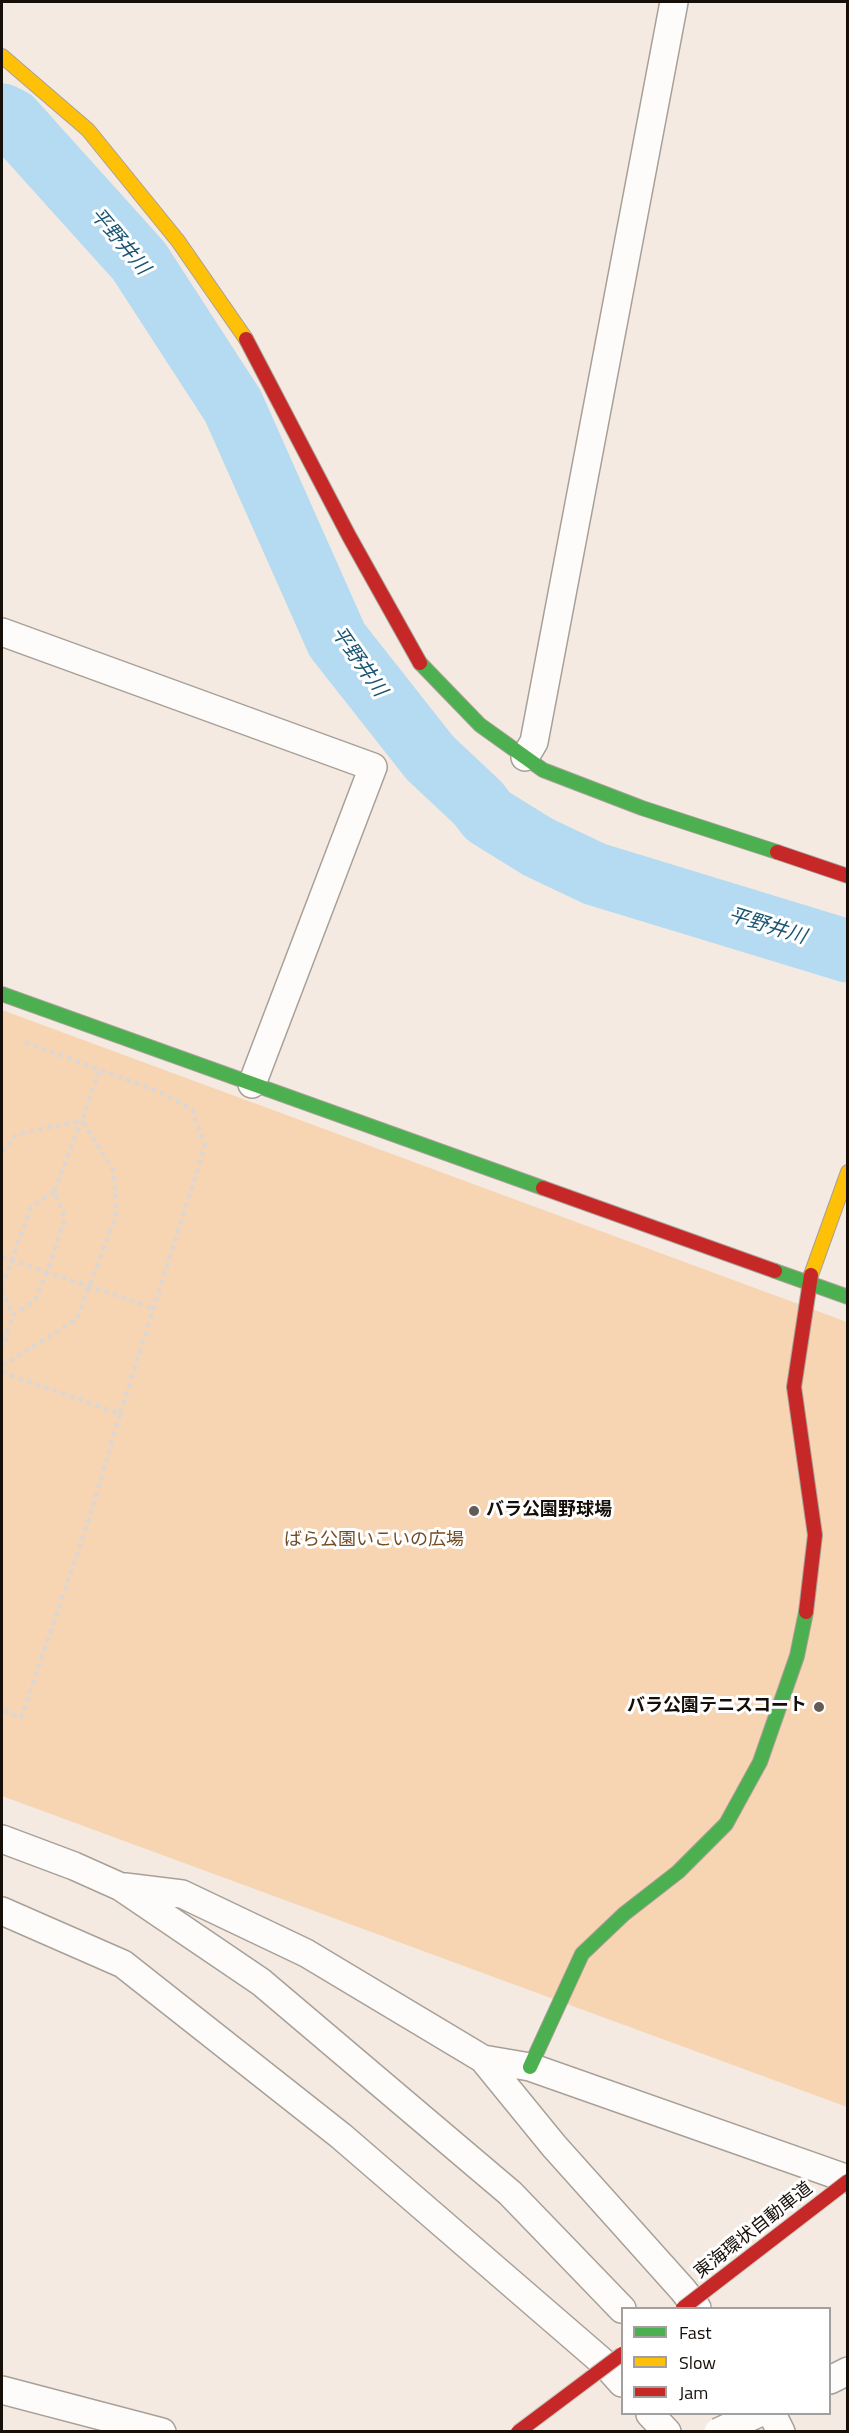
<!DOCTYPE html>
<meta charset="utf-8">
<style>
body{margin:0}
#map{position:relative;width:849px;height:2433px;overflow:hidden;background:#f4eae1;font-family:"Titillium Web",sans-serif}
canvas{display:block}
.frame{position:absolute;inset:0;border:3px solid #160e08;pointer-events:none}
.legend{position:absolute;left:621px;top:2307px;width:210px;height:108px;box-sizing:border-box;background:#fff;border:2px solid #a29f9c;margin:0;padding:8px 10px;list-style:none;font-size:18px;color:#160e08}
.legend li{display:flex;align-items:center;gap:12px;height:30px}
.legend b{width:30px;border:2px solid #a29f9c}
</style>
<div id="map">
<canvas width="849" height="2433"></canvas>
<div class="frame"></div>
<ul class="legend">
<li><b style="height:8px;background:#4caf50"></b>Fast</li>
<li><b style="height:8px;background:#ffc107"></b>Slow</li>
<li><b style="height:8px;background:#c62828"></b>Jam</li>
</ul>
</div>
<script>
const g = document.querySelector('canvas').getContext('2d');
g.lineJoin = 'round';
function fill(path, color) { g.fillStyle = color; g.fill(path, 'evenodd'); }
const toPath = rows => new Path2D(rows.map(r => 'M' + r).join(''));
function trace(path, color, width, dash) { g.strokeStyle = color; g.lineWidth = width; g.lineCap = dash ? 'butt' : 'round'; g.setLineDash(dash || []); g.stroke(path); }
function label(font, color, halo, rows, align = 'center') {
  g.font = font + ' "Titillium Web","Noto Sans JP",sans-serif'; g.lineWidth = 6; g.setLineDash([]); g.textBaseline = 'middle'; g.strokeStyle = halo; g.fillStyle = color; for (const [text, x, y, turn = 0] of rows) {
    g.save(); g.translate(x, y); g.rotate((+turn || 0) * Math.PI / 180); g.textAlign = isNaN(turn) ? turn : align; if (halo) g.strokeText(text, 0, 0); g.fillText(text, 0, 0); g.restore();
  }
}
const green = toPath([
 [2,1010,847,1322,847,2107,2,1796]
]);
const river = toPath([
 [2,115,12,120,139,261,233,406,337,640,430,758,478,803,488,816,538,847,595,874,848,951]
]);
const path = toPath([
 [25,1042,160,1092,192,1109,205,1146,120,1414],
 [2,1152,17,1134,81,1121],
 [2,1257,153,1308],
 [2,1287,31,1207,54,1192],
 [2,1290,13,1315],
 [2,1350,13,1315,35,1300,47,1272,65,1218,54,1192,81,1121],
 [2,1366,77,1319,116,1215,114,1172,82,1120,100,1069],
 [2,1372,120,1414,89,1519,21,1718,2,1710]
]);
const street = toPath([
 [2,632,373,767,252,1084],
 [525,757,534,742,674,2],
 [2,1839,74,1866,121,1887,261,1982,510,2193,622,2309],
 [125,1887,182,1894,306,1953,483,2059,554,2146,683,2290,697,2308],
 [2,1911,123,1964,341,2136,605,2364,622,2383],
 [483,2059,530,2067,848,2179],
 [830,2380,848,2371],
 [2,2390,162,2432],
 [650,2414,667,2432],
 [772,2414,781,2432]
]);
const fast = toPath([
 [420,663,480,725,543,770,642,808,777,852],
 [2,994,543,1188],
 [775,1271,848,1297],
 [530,2067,582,1954,624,1914,678,1872,726,1824,760,1762,797,1656,806,1612]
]);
const slow = toPath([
 [2,56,88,130,178,241,246,339],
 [811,1275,848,1172]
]);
const jam = toPath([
 [246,339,349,536,420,663],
 [777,852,848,876],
 [543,1188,775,1271],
 [806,1612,815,1535,794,1387,811,1275]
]);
const streetBridge = toPath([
 [718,2432,757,2414]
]);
const jamBridge = toPath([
 [683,2308,848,2181],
 [518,2432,622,2354]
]);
const markers = [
 [474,1511,6,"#645b54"],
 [819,1707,6,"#645b54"]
];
const poiNames = [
 ["バラ公園野球場",486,1511],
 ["バラ公園テニスコート",807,1707,"right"]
];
const parkNames = [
 ["ばら公園いこいの広場",374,1541]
];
const streetNames = [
 ["東海環状自動車道",754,2231,-38]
];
const waterNames = [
 ["平野井川",119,242,50],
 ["平野井川",358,662,55],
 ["平野井川",767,927,17]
];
fill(green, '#f7d4b2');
trace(river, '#b4dbf1', 63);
trace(street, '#a8a098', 30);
trace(fast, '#a8a098', 16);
trace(slow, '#a8a098', 16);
trace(jam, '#a8a098', 16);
trace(path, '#dad7d5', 4, [4.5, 4.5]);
trace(street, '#fdfcfa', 27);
trace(fast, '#4caf50', 14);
trace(slow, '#ffc107', 14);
trace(jam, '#c62828', 14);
trace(streetBridge, '#a8a098', 30, []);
trace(jamBridge, '#ccc8c3', 16, []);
trace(streetBridge, '#fdfcfa', 27);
trace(jamBridge, '#c62828', 14);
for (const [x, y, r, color] of markers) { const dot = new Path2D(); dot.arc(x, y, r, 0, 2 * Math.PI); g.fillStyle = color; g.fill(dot); trace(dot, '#fff', 2); }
label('bold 18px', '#160e08', '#fff', poiNames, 'left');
label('18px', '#734c23', '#fff', parkNames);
label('18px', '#160e08', '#fff', streetNames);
label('italic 20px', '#1a5674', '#fff', waterNames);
</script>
